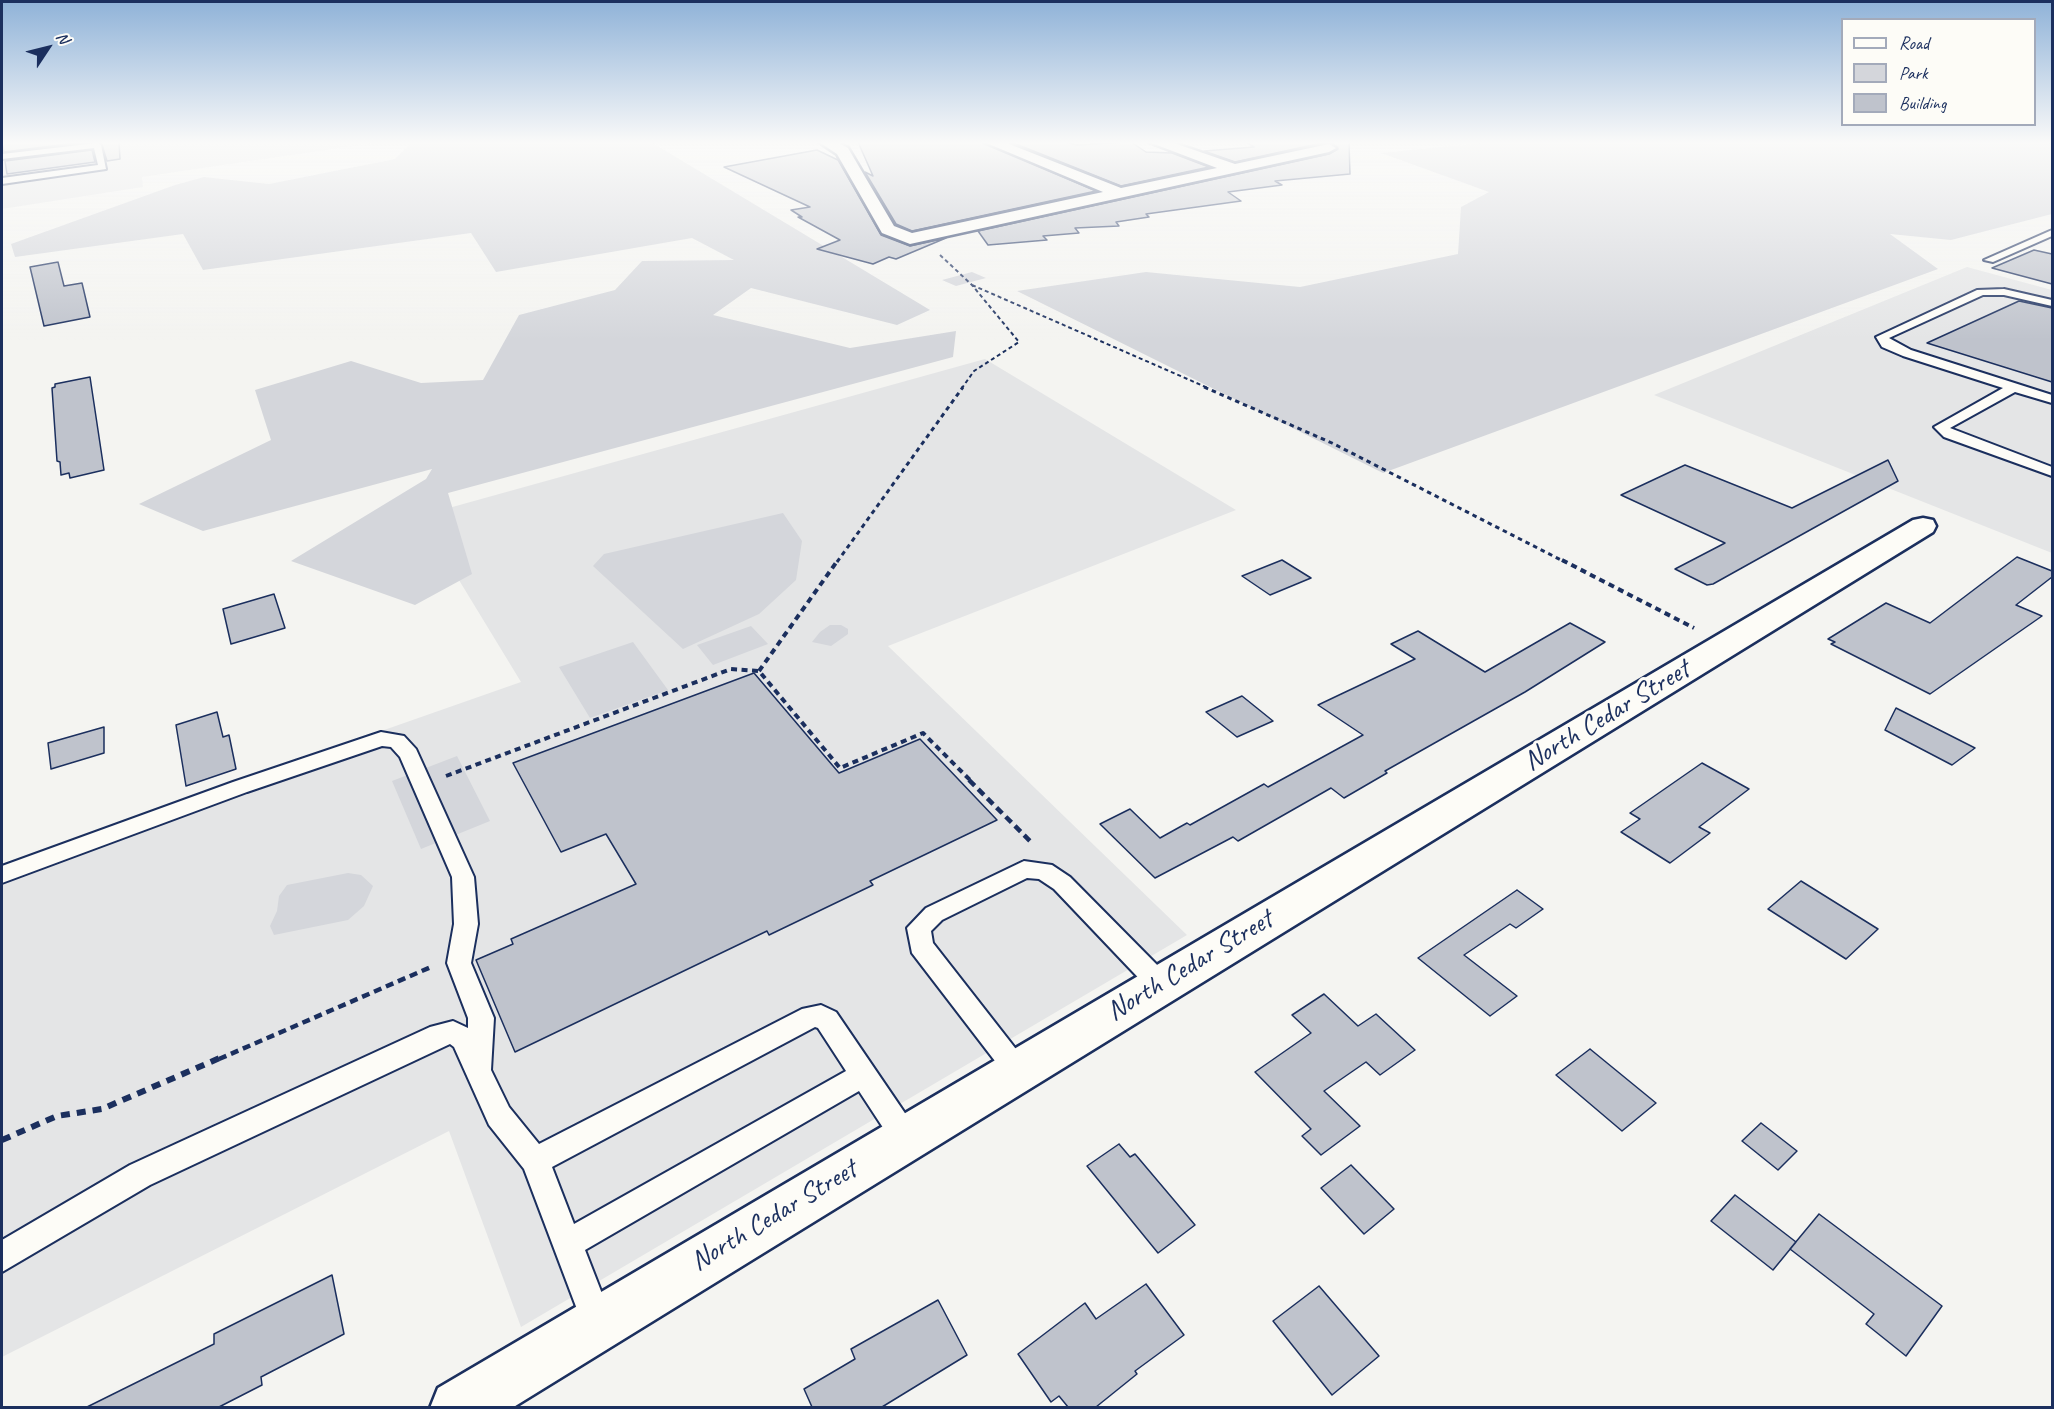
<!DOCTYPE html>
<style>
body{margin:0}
#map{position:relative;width:2054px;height:1409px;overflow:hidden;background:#f4f4f1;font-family:Caveat,sans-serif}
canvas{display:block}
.frame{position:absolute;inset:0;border:3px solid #1b2f5e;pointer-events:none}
.legend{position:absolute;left:1841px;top:18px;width:195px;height:108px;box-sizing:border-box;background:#fdfcf7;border:2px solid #a3aaba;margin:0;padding:8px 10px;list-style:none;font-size:18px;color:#1b2f5e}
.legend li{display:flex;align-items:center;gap:12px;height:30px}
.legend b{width:30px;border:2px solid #a3aaba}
.north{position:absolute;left:18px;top:18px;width:60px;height:60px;-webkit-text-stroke:4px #fdfcf7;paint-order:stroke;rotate:55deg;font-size:16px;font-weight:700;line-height:24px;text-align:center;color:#1b2f5e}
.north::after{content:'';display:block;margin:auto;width:21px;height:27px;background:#1b2f5e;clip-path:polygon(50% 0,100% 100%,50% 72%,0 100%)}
</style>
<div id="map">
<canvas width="2054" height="1409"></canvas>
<div class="frame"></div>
<ul class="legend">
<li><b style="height:8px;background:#fdfcf7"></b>Road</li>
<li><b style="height:16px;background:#d4d6db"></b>Park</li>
<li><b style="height:16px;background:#bfc3cc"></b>Building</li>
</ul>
<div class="north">N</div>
</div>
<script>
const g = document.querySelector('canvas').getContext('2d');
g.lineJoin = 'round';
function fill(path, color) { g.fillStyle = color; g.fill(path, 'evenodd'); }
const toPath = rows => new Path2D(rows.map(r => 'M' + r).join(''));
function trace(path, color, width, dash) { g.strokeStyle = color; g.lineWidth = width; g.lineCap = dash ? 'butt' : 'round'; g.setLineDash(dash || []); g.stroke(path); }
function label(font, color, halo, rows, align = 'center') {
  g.font = font + ' Caveat,sans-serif'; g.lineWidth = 6; g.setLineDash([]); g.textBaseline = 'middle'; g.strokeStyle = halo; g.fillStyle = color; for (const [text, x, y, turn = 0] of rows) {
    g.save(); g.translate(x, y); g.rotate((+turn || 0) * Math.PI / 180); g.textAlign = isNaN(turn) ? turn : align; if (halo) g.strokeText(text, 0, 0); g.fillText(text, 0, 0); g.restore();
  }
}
const built = toPath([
 [98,142,380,142,142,177,143,187,2,209,2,151],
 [1967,267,2052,290,2052,553,1654,395],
 [985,359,1236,510,888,646,1187,935,521,1327,449,1131,2,1357,2,864,521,682,420,516]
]);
const green = toPath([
 [412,142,651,142,930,310,897,325,751,288,713,315,850,348,956,331,953,357,448,493,472,574,415,605,291,561,426,479,432,469,203,531,139,504,271,440,255,390,351,361,421,383,483,380,519,315,615,290,642,261,734,260,692,238,496,272,471,233,203,270,183,234,15,257,11,244,175,185,204,177,269,184,395,159],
 [1494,142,2043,142,2052,144,2052,214,1951,240,1890,234,1938,269,1383,473,1017,291,1146,272,1300,287,1458,254,1461,207,1489,192,1381,153],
 [972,272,986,278,956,286,942,280],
 [783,513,802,541,796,580,759,614,683,649,593,566,604,554],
 [830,625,841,625,848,629,848,634,831,646,812,642,820,632],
 [751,626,768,644,713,665,697,645],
 [633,642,668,690,590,718,559,667],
 [457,756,490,821,421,849,392,781],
 [348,873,361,875,373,886,364,906,348,920,274,935,270,926,277,911,279,896,287,885]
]);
const building = toPath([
 [2,142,83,142,4,152,2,142],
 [101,142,119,142,120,159,107,161,101,142],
 [858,142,982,142,1096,191,912,231,896,224,865,172,873,176,858,142],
 [1011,142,1065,142,1077,145,1131,142,1146,152,1172,153,1209,167,1121,186,1011,142],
 [1246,142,1326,142,1235,162,1204,151,1254,147,1246,142],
 [1331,142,1349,142,1350,174,1275,181,1282,185,1228,192,1241,201,1146,214,1149,217,1116,222,1119,226,1075,228,1079,233,1043,236,1047,240,988,245,978,231,1329,154,1338,149,1331,142],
 [92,150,95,162,7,174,5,161,92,150],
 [817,150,838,160,881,235,910,246,946,238,896,259,889,257,873,264,817,249,840,240,798,217,802,217,791,210,810,207,724,167,817,150],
 [2034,250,2052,254,2052,284,1992,268,2034,250],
 [58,262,64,286,82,283,90,317,44,326,30,267,58,262],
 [2019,301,2052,308,2052,382,1927,343,2019,301],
 [90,377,104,470,70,478,69,473,61,475,60,462,57,461,52,388,55,387,55,384,90,377],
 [1888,460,1898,481,1713,584,1707,585,1675,569,1725,543,1621,495,1685,465,1792,508,1888,460],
 [2017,557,2052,571,2052,577,2016,605,2042,616,1930,694,1831,644,1835,642,1828,639,1886,603,1930,623,2017,557],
 [1282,560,1311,578,1270,595,1242,576,1282,560],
 [274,594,285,628,231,644,223,609,274,594],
 [1570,623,1605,642,1525,692,1385,771,1387,773,1344,798,1331,788,1238,841,1233,837,1155,878,1100,824,1130,809,1160,838,1187,823,1190,825,1264,784,1268,787,1363,735,1318,705,1415,659,1391,644,1418,631,1485,672,1570,623],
 [754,673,839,773,920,739,997,820,870,881,873,885,769,935,767,931,515,1052,476,960,513,944,511,939,636,884,606,834,561,852,513,763,754,673],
 [1242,696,1273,721,1237,737,1206,712,1242,696],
 [1896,708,1975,748,1952,765,1885,730,1896,708],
 [217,712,223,737,229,735,236,769,186,786,176,725,217,712],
 [104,727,104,753,51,769,48,743,104,727],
 [1702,763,1749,789,1699,827,1710,833,1670,863,1621,832,1640,819,1630,813,1702,763],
 [1801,881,1878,929,1846,959,1768,909,1801,881],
 [1517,890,1543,909,1516,928,1510,924,1464,955,1517,996,1490,1016,1418,958,1517,890],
 [1324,994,1358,1026,1376,1014,1415,1050,1380,1075,1366,1062,1324,1091,1360,1126,1321,1155,1302,1136,1311,1129,1255,1072,1311,1033,1292,1015,1324,994],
 [1590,1049,1656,1103,1622,1131,1556,1075,1590,1049],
 [1761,1123,1797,1151,1778,1170,1742,1141,1761,1123],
 [1119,1144,1130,1157,1135,1154,1195,1225,1158,1253,1087,1166,1119,1144],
 [1351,1165,1394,1209,1364,1234,1321,1188,1351,1165],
 [1735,1195,1796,1242,1773,1270,1711,1221,1735,1195],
 [1819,1214,1942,1306,1906,1356,1866,1324,1874,1314,1790,1249,1819,1214],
 [332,1275,344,1334,261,1377,262,1385,219,1407,87,1407,214,1344,214,1334,332,1275],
 [1146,1284,1184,1335,1135,1371,1137,1374,1096,1407,1068,1407,1059,1396,1051,1402,1018,1354,1085,1303,1096,1319,1146,1284],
 [1319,1286,1379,1356,1332,1395,1273,1321,1319,1286],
 [938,1300,967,1355,882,1407,812,1407,804,1389,855,1359,851,1349,938,1300]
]);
const pathFar4 = toPath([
 [940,255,972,285,1019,342,974,371,962,388],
 [972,285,1208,388]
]);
const pathFar3 = toPath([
 [1204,387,1332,443,1565,562],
 [837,562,963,387]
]);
const pathFar2 = toPath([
 [1562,560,1694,628],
 [759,671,838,560],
 [446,776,731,669,759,671,840,768,923,733,971,781]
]);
const pathFar1 = toPath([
 [969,780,1033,844],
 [219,1059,431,967]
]);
const path = toPath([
 [2,1140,57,1116,102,1109,222,1057]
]);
const lane = toPath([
 [97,143,101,145,106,169,2,184,2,178,98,165,94,148,2,159,2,154,97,143],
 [2052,230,2052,236,1993,262,1984,260,2052,230],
 [2004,289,2052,300,2052,306,2004,295,1983,295,1889,338,1911,350,2052,395,2052,403,2015,392,1950,428,2052,467,2052,476,1944,437,1934,427,2003,388,1903,356,1882,347,1876,337,1977,290,2004,289],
 [381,732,404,736,416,749,474,877,478,924,471,963,494,1018,491,1070,509,1107,539,1144,802,1009,821,1005,836,1012,915,1128,919,1137,915,1146,905,1150,895,1146,859,1091,585,1250,613,1322,608,1333,597,1338,586,1333,524,1169,489,1125,454,1047,450,1044,150,1185,2,1272,2,1240,130,1165,430,1027,453,1021,468,1028,468,1018,447,963,454,924,452,877,400,757,391,747,382,746,247,792,2,883,2,866,233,782,381,732],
 [815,1027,818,1028,846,1071,574,1224,552,1167,815,1027],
 [1024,861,1052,865,1070,877,1169,977,1173,984,1169,991,1160,994,1151,991,1054,889,1039,879,1027,878,942,920,931,931,933,943,1026,1062,1030,1070,1026,1078,1017,1082,1008,1078,912,953,907,928,926,908,1024,861]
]);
const street = toPath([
 [819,142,837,142,848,148,894,226,912,233,1103,192,984,142,1004,142,1121,188,1217,168,1149,142,1171,142,1235,164,1329,144,1336,148,1329,152,910,244,882,233,837,154,819,142],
 [1923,518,1933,520,1936,526,1933,532,512,1408,430,1408,438,1388,1913,520,1923,518]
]);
const nearStreetnames = [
 ["North Cedar Street",1607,716,-31],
 ["North Cedar Street",1190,966,-31],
 ["North Cedar Street",774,1216,-31]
];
fill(built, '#e4e5e6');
fill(green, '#d4d6db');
fill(building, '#bfc3cc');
trace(building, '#1b2f5e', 1.5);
trace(lane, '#1b2f5e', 4);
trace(street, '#1b2f5e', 5);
trace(pathFar4, '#1b2f5e', 2, [4, 3]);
trace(pathFar3, '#1b2f5e', 3, [4.5, 4]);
trace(pathFar2, '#1b2f5e', 4, [6, 4.5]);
trace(pathFar1, '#1b2f5e', 4.5, [8, 5]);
trace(path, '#1b2f5e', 6, [9, 7]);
fill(lane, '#fdfcf7');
fill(street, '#fdfcf7');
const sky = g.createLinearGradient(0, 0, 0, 340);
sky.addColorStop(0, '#8fb2d8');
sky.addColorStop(0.42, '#fafaf9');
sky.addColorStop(1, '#fafaf900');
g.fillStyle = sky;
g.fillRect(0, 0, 2054, 340);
label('28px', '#1b2f5e', '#fdfcf7', nearStreetnames);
</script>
